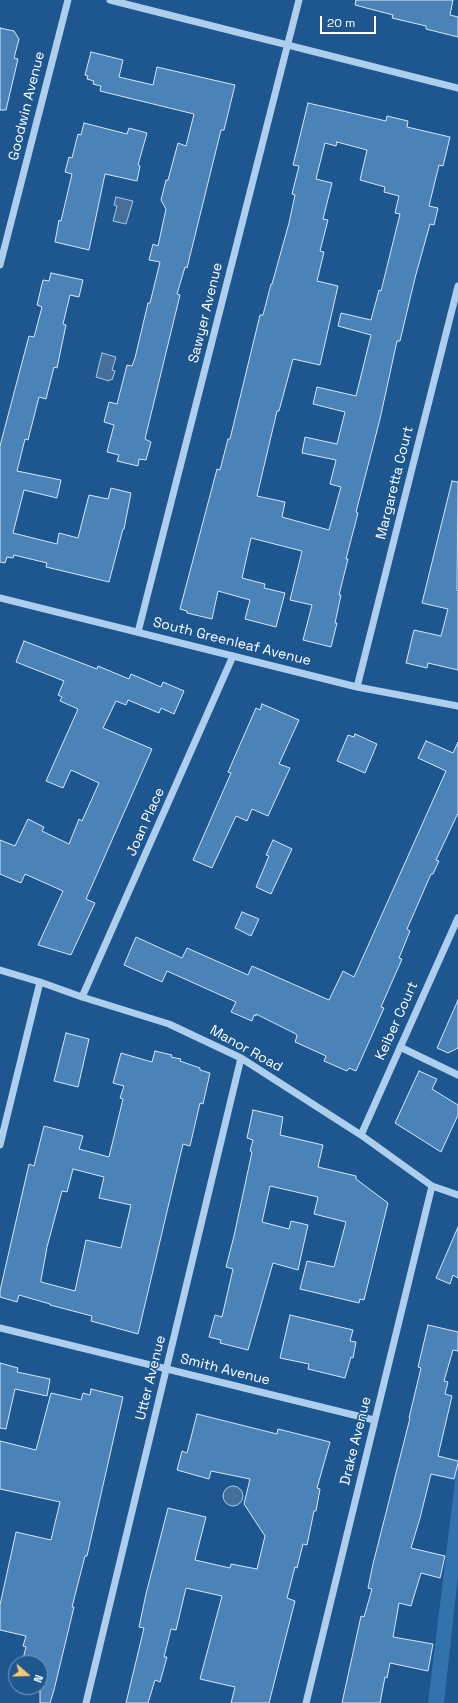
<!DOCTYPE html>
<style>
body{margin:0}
#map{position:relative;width:458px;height:1703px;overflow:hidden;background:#1e578f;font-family:"Space Grotesk",sans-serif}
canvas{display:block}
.north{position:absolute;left:8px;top:1655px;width:40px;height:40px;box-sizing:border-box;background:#1e578f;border:1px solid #789abc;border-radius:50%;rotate:110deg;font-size:11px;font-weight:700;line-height:16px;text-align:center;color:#fff}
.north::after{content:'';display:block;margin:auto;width:14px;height:18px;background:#fcc96d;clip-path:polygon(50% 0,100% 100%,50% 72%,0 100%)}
.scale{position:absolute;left:320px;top:16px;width:56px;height:18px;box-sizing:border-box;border:2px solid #fff;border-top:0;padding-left:5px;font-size:12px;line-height:14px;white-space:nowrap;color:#fff;-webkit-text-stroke:3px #1e578f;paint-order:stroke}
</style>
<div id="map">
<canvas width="458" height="1703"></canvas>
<div class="north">N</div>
<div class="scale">20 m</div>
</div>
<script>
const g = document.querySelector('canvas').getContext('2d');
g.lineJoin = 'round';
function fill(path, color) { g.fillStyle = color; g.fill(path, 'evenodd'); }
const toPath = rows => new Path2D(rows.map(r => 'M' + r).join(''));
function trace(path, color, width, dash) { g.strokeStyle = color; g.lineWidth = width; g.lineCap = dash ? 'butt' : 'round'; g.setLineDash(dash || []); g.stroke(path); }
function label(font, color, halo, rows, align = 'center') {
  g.font = font + ' "Space Grotesk",sans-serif'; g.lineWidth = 3; g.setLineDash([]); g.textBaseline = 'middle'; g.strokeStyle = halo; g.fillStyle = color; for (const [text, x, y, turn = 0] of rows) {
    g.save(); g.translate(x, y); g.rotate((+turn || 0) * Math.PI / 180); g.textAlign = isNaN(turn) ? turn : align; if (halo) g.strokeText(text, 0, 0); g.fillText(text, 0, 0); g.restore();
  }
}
const green = toPath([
 [458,1456,458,1576,444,1703,428,1703]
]);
const water = toPath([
 [116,197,133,201,126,224,113,221,117,206,114,205,116,197],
 [102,353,116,357,112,370,115,371,112,380,110,379,109,381,96,377,102,353],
 '223 1496a10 10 0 1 1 20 0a10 10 0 1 1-20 0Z'
]);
const building = toPath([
 [356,0,453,0,450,15,458,17,458,37,426,29,426,26,392,18,393,15,355,5,356,0],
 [0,28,14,31,19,39,14,58,18,59,6,110,0,110,0,28],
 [91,52,123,60,119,77,153,85,157,67,235,85,224,130,221,130,187,268,185,267,177,294,180,295,145,439,151,442,146,460,139,459,138,466,117,461,119,455,107,452,114,425,104,422,109,402,117,404,127,365,132,366,135,358,148,303,150,303,160,262,149,260,153,244,158,246,166,209,161,200,166,180,168,180,178,143,186,146,194,114,100,91,101,86,93,84,94,81,87,79,88,76,85,75,91,52],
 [308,103,386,121,387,116,408,121,407,127,450,137,443,166,439,165,429,206,438,208,434,225,430,224,415,278,400,341,397,341,380,419,356,512,358,513,346,559,348,559,339,595,341,595,335,623,337,623,331,647,303,640,312,605,290,600,302,551,251,538,242,578,265,584,264,588,285,593,276,627,245,619,250,600,218,591,212,619,187,613,187,611,180,609,217,469,220,470,228,439,230,439,260,315,263,315,271,284,272,284,289,223,295,195,292,194,299,166,293,165,308,103],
 [337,142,367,150,360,180,385,187,384,192,399,196,395,213,400,214,381,291,379,290,371,320,341,313,338,326,371,335,356,396,317,387,313,404,345,412,337,444,305,437,302,453,336,460,330,484,341,487,329,530,282,517,285,502,257,496,277,411,279,411,293,359,320,365,338,286,317,281,324,252,320,251,328,220,323,219,332,183,316,179,325,143,336,146,337,142],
 [84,123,127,134,129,128,147,133,138,165,140,166,137,181,105,174,89,250,55,242,59,220,61,221,72,174,65,172,69,157,72,158,78,134,81,135,84,123],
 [51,273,83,280,79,297,70,295,63,324,66,325,57,368,54,367,46,399,39,397,28,440,25,439,17,471,61,480,57,498,24,490,13,533,57,544,59,533,78,538,89,495,108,499,111,488,131,493,124,529,123,529,109,582,46,567,47,563,14,555,13,558,7,557,5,563,0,562,0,446,29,336,34,337,42,307,37,305,43,280,49,281,51,273],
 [452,481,458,482,457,590,458,591,458,670,428,663,427,668,406,663,414,630,441,636,448,609,422,603,452,481],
 [24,641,97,669,98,666,129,679,131,674,161,687,163,682,184,691,174,714,161,708,159,713,128,700,126,705,116,701,103,728,152,749,86,899,95,903,71,955,38,945,63,891,25,874,21,883,0,874,0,840,15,846,28,819,44,827,42,831,69,844,79,819,82,821,99,783,71,770,63,788,46,781,78,709,60,701,62,697,58,695,64,681,16,662,24,641],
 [262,704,299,720,279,764,290,768,268,816,252,809,247,821,236,816,212,868,193,860,231,773,228,772,256,708,260,710,262,704],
 [355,734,377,744,365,773,337,761,348,735,354,737,355,734],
 [426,741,453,753,458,742,458,813,436,860,439,861,433,874,431,874,407,929,410,931,399,958,402,959,381,1007,384,1008,356,1071,349,1068,347,1071,324,1061,326,1056,295,1042,297,1036,296,1034,256,1014,256,1016,254,1015,252,1021,231,1012,236,1002,167,971,162,982,124,965,136,937,182,958,187,948,248,975,252,966,329,1000,343,971,354,977,446,771,418,758,426,741],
 [273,840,292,849,271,894,256,887,269,856,266,855,273,840],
 [242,912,259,919,251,936,235,928,242,912],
 [458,1000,458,1048,448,1053,437,1048,458,1000],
 [66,1033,89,1039,78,1087,54,1081,66,1033],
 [155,1051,172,1055,171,1057,181,1059,180,1061,200,1068,200,1070,210,1073,203,1104,200,1103,190,1146,183,1144,138,1334,91,1321,92,1316,50,1305,50,1304,19,1295,17,1302,0,1297,0,1291,29,1164,34,1166,44,1126,83,1136,79,1149,109,1157,123,1099,120,1098,124,1086,113,1083,121,1053,152,1062,155,1051],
 [73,1169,104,1177,99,1198,131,1205,121,1248,86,1240,75,1291,41,1282,41,1280,47,1247,62,1191,67,1192,73,1169],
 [419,1071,437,1079,432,1089,458,1105,458,1115,441,1152,395,1123,419,1071],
 [253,1110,283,1117,280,1135,323,1145,318,1167,356,1176,356,1179,388,1203,364,1300,360,1299,359,1303,300,1289,307,1261,334,1267,346,1222,314,1214,318,1197,270,1186,262,1222,289,1229,291,1221,308,1225,298,1270,273,1263,248,1350,220,1343,221,1340,209,1337,215,1315,222,1317,233,1269,226,1267,234,1236,252,1152,250,1151,253,1140,247,1138,253,1110],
 [458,1227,458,1278,453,1275,450,1284,436,1278,458,1227],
 [290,1315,353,1330,350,1341,356,1342,353,1358,351,1357,345,1378,308,1369,309,1364,280,1358,290,1315],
 [428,1325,458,1332,458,1351,453,1350,444,1381,448,1382,445,1394,452,1396,438,1456,458,1461,458,1463,454,1479,431,1474,420,1518,411,1548,445,1556,440,1578,421,1573,411,1606,399,1603,393,1637,433,1644,428,1671,390,1663,387,1678,385,1677,380,1703,342,1703,361,1616,364,1617,372,1589,368,1588,373,1564,410,1418,409,1418,421,1368,418,1367,428,1325],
 [0,1363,18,1368,17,1372,50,1379,47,1396,15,1389,6,1429,0,1428,0,1363],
 [91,1389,123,1397,87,1556,85,1556,72,1607,74,1607,54,1690,50,1703,40,1703,40,1663,22,1663,26,1647,23,1646,26,1636,0,1630,0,1605,16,1532,51,1540,60,1502,0,1489,0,1441,36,1450,51,1393,81,1400,83,1393,90,1395,91,1389],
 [197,1414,277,1434,278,1429,330,1442,317,1488,320,1489,316,1511,314,1511,307,1545,303,1544,297,1568,295,1567,287,1598,295,1601,269,1703,231,1703,235,1687,200,1679,222,1596,186,1588,176,1630,171,1629,164,1657,167,1657,160,1682,155,1680,148,1703,126,1703,144,1628,139,1627,146,1594,168,1508,206,1517,195,1560,230,1568,231,1564,257,1569,265,1536,244,1504,250,1479,211,1471,209,1479,177,1470,182,1451,187,1453,197,1414]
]);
const minor = toPath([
 [110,0,458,88],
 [0,265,68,0],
 [0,598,357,687,458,706],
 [138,632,299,0],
 [357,687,458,286],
 [0,970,40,982,82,997,169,1024,241,1058,361,1135,432,1186,458,1195],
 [82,997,233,656],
 [400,1047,458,1075],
 [361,1135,458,918],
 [0,1145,40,982],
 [0,1328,374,1420],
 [86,1703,241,1058],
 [306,1703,432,1186]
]);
const streetNames = [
 ["Goodwin Avenue",27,106,-76],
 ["Sawyer Avenue",206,313,-76],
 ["Margaretta Court",395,483,-76],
 ["South Greenleaf Avenue",232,642,14],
 ["Joan Place",146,822,-66],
 ["Keiber Court",397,1021,-66],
 ["Manor Road",246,1049,29],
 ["Smith Avenue",225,1370,14],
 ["Utter Avenue",151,1378,-76],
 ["Drake Avenue",356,1441,-76]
];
fill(green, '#3272ad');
fill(water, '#466e96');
trace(water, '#a1caef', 1);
fill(building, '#4b83b8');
trace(building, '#d3e7f9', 1);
trace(minor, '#aeceed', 7);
label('14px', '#fff', '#1e578f', streetNames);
</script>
